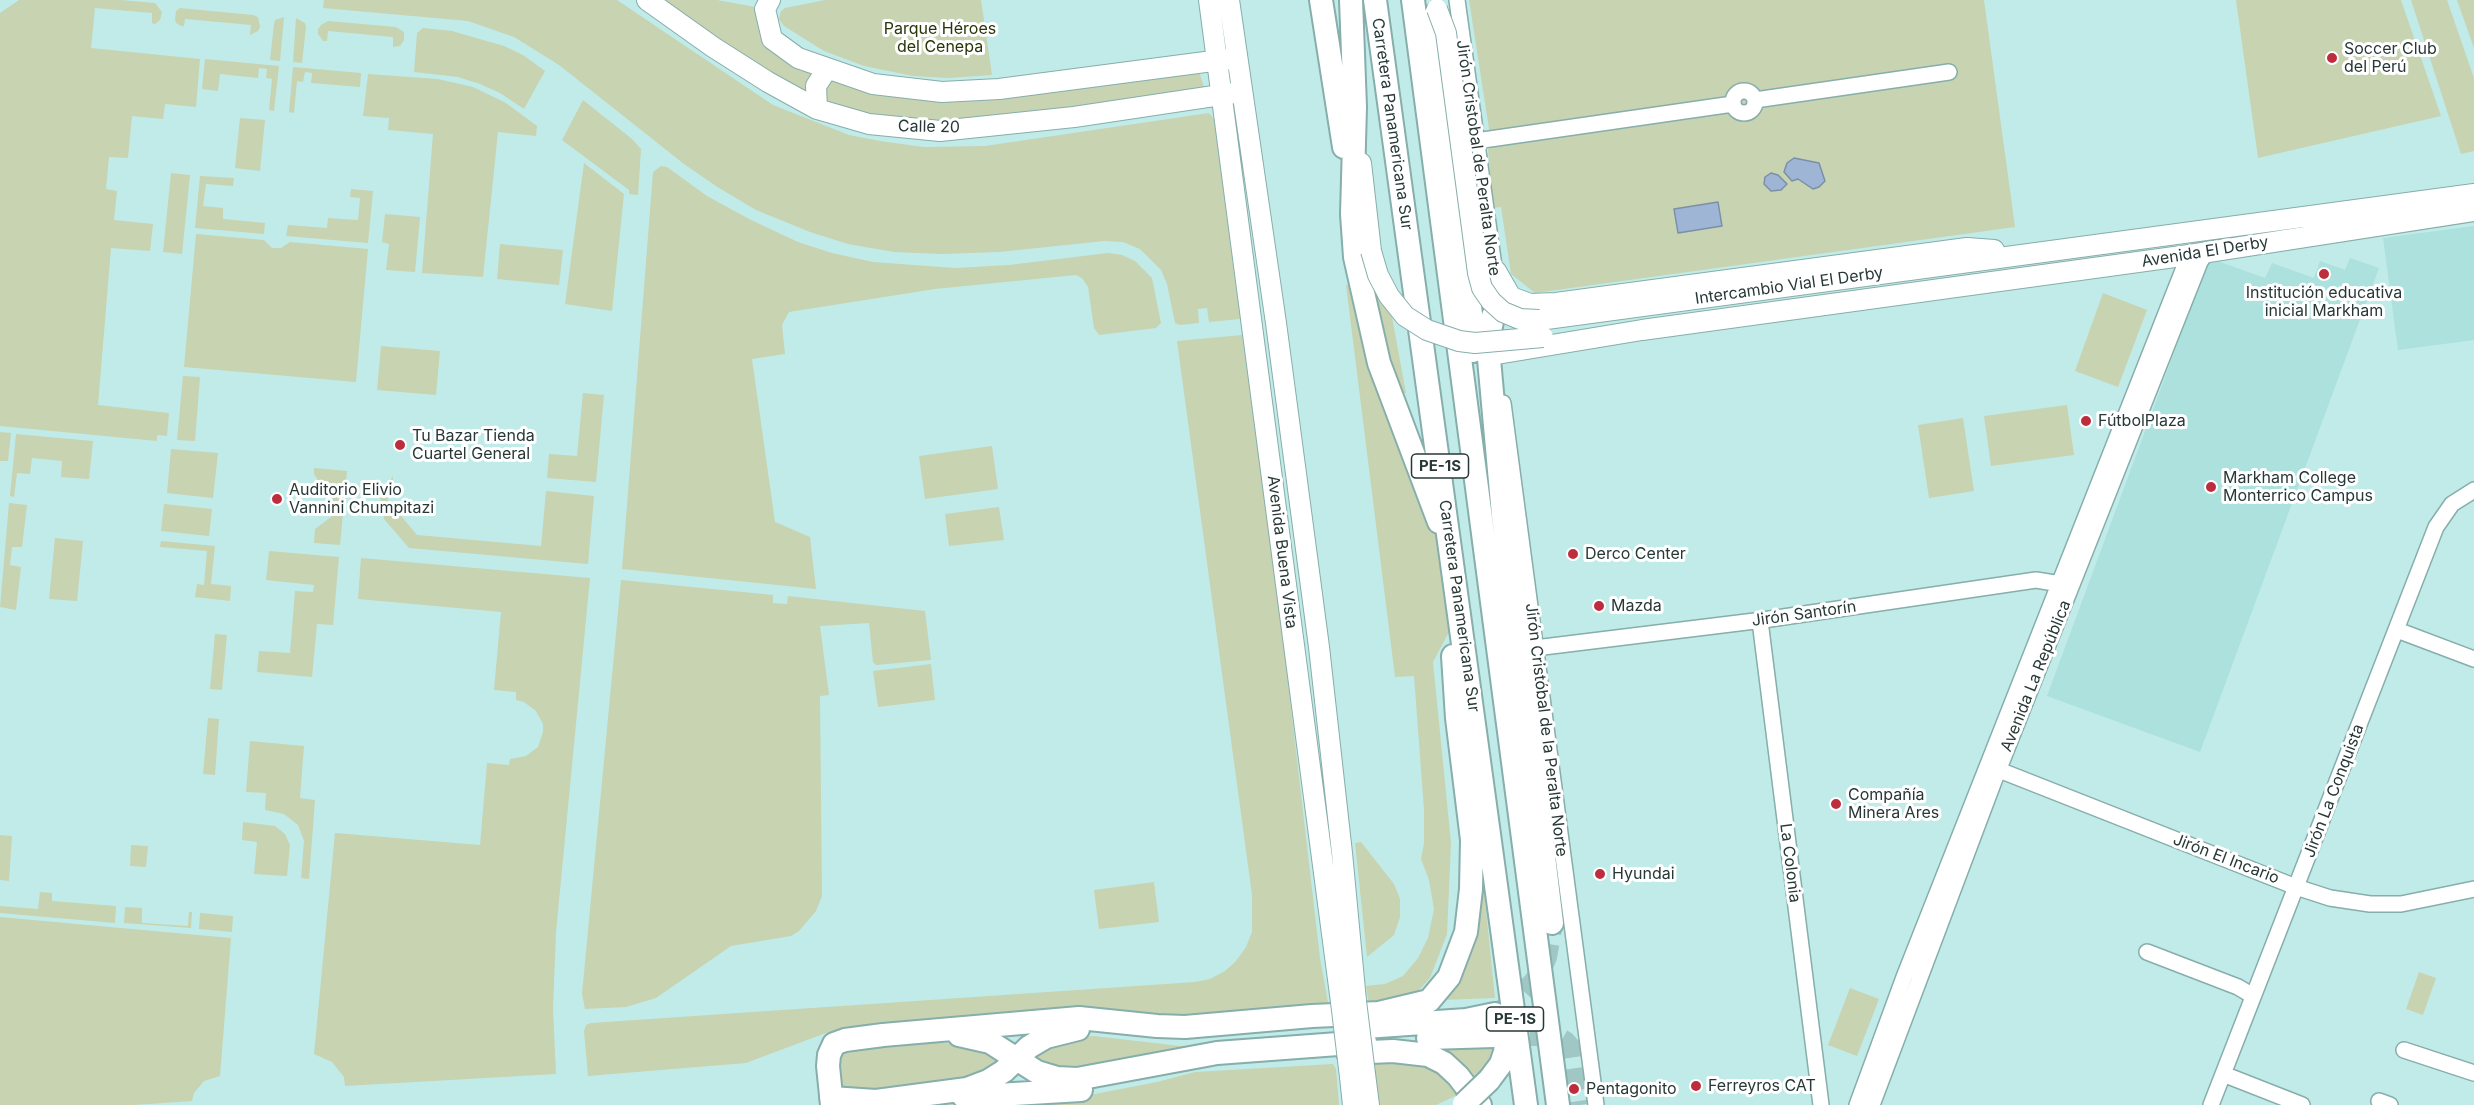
<!DOCTYPE html>
<meta charset="utf-8">
<style>
body{margin:0}
canvas{display:block;background:#c0ebe8}
</style>
<canvas width="2474" height="1105"></canvas>
<script>
const g = document.querySelector('canvas').getContext('2d');
g.lineJoin = 'round';
function fill(path, color) { g.fillStyle = color; g.fill(path, 'evenodd'); }
const toPath = rows => new Path2D(rows.map(r => 'M' + r).join(''));
function trace(path, color, width, dash) { g.strokeStyle = color; g.lineWidth = width; g.lineCap = dash ? 'butt' : 'round'; g.setLineDash(dash || []); g.stroke(path); }
function label(font, color, halo, rows, align = 'center') {
  g.font = font + ' Inter,sans-serif'; g.lineWidth = 6; g.setLineDash([]); g.textBaseline = 'middle'; g.strokeStyle = halo; g.fillStyle = color; for (const [text, x, y, turn = 0] of rows) {
    g.save(); g.translate(x, y); g.rotate((+turn || 0) * Math.PI / 180); g.textAlign = isNaN(turn) ? turn : align; if (halo) g.strokeText(text, 0, 0); g.fillText(text, 0, 0); g.restore();
  }
}
const built = toPath([
 [2474,226,2474,340,2398,350,2383,238],
 [2209,258,2265,278,2272,263,2314,278,2320,261,2345,270,2350,258,2379,268,2200,752,2047,696]
]);
const green = toPath([
 [19,0,121,0,155,3,162,12,160,20,155,24,152,23,152,13,95,8,91,48,200,59,196,107,165,104,163,119,132,116,128,158,109,157,106,189,117,191,114,220,153,224,150,251,111,248,98,405,169,413,167,436,157,435,157,441,0,426,0,13],
 [324,0,617,0,773,105,849,135,880,141,924,147,985,146,1209,113,1214,119,1240,319,1209,322,1207,308,1198,309,1199,323,1180,325,1175,323,1167,284,1161,270,1140,249,1123,242,1104,241,999,252,942,254,894,252,848,244,810,232,756,210,719,188,684,164,559,65,514,37,468,21,323,8],
 [654,0,717,0,761,8,791,62,860,91,938,102,1198,68,1204,87,1078,109,942,124,873,118,822,104],
 [825,0,981,0,992,75,948,78,913,76,864,66,824,51,784,26,779,19,781,11,785,8],
 [1469,0,1984,0,2015,227,1535,293,1511,274,1501,207,1493,208,1488,149,1492,148],
 [2236,0,2401,0,2441,116,2258,158],
 [2411,0,2447,0,2474,78,2474,151,2461,154],
 [2457,0,2474,0,2474,48],
 [180,8,253,15,258,17,260,27,258,31,250,35,251,25,185,19,184,26,181,26,176,23,175,19,176,11],
 [284,17,280,61,270,60,274,24,275,20],
 [296,18,305,23,306,27,302,63,293,62],
 [328,21,396,27,404,32,404,40,400,46,393,47,393,37,328,31,327,41,323,41,318,34,318,29,321,25],
 [423,28,452,31,504,46,523,55,545,71,524,109,500,93,480,84,458,77,414,72,417,33],
 [205,59,279,66,274,111,269,110,272,79,266,78,267,69,259,68,258,78,220,74,218,91,202,89],
 [293,67,361,73,360,87,311,83,312,73,305,72,303,82,297,81,294,113,289,112],
 [368,74,438,79,473,87,506,103,537,126,536,136,498,132,483,277,422,273,433,134,388,130,389,118,363,116],
 [583,100,632,139,641,149,638,195,629,194,629,190,562,140],
 [240,118,265,120,260,171,235,168],
 [584,163,624,194,612,311,565,304],
 [661,166,667,167,707,196,751,220,798,242,832,253,873,262,955,268,1009,265,1108,253,1122,255,1135,261,1152,278,1161,323,1156,328,1099,335,1094,328,1088,287,1082,278,1076,275,935,289,789,312,782,325,785,354,752,359,775,522,810,537,816,589,622,569,653,172],
 [171,173,190,175,182,254,163,252],
 [200,176,234,178,233,186,206,184,203,206,223,208,223,219,265,223,264,234,195,228],
 [351,189,373,191,368,243,286,236,288,225,327,228,328,218,358,220,360,198,350,197],
 [385,214,420,217,415,272,386,270,389,244,382,242],
 [196,234,264,240,272,248,281,248,290,242,368,249,356,382,184,367],
 [500,244,563,250,559,285,497,279],
 [1368,275,1380,301,1392,317,1406,393,1394,394],
 [1346,285,1352,285,1439,534,1450,630,1433,662,1451,843,1447,934,1430,978,1414,996,1389,1004,1368,1000,1366,986,1385,984,1403,976,1418,958,1428,938,1434,909,1429,880,1421,859,1424,843,1424,810,1414,676,1395,677],
 [2103,293,2147,310,2118,387,2075,371],
 [1242,335,1280,613,1320,958,1329,1008,1175,1020,928,1021,850,1027,823,1034,746,1063,588,1076,584,1031,586,1025,591,1023,1195,982,1210,979,1225,971,1236,961,1246,947,1252,932,1252,895,1177,341],
 [381,346,440,351,436,395,377,390],
 [183,376,200,377,195,441,177,440],
 [583,393,604,395,596,482,547,478,549,454,577,456],
 [2067,405,2074,455,1991,466,1984,416],
 [1963,418,1974,491,1929,498,1918,425],
 [0,432,11,433,8,461,0,461],
 [16,434,93,441,89,479,61,477,62,461,32,458,30,474,17,473,14,497,10,496],
 [992,446,998,489,925,499,919,456],
 [171,449,218,453,213,498,167,493],
 [314,468,347,471,340,545,314,543,315,529,331,517,334,484,319,482,314,474],
 [393,476,392,495,387,499,417,535,541,546,546,491,594,496,588,564,409,548,384,519,385,505,379,510,381,494],
 [9,503,27,505,22,547,12,547,10,565,21,567,16,610,0,607],
 [164,504,212,509,209,536,161,531],
 [999,507,1004,540,949,546,945,514],
 [55,538,83,541,77,601,49,599],
 [161,541,215,546,211,584,231,586,230,601,195,597,197,584,204,585,207,551,160,547],
 [269,551,339,557,333,625,317,624,312,677,257,672,259,651,290,653,295,591,313,592,314,585,266,580],
 [361,558,590,578,556,932,553,1009,556,1074,345,1086,344,1077,332,1062,314,1054,335,833,480,845,487,763,509,765,510,759,526,756,538,747,543,732,543,724,536,711,524,702,516,700,516,692,494,690,501,612,358,599],
 [621,580,773,595,773,603,787,604,788,596,925,611,931,660,876,665,873,662,869,623,820,626,829,695,820,696,822,896,816,911,799,931,791,936,731,946,656,998,626,1007,585,1009,582,994],
 [215,634,227,635,222,690,210,689],
 [931,664,935,700,878,707,873,671],
 [208,718,219,719,215,775,203,774],
 [250,741,304,746,300,798,315,800,309,879,301,878,304,841,298,825,284,814,265,810,266,793,246,792],
 [243,822,275,826,285,834,290,845,287,876,254,874,257,842,242,840],
 [0,835,12,836,9,881,0,880],
 [1361,842,1394,884,1400,899,1400,917,1394,935,1367,957,1355,843],
 [131,845,148,846,146,867,130,866],
 [1154,882,1159,922,1099,929,1094,890],
 [1484,891,1495,998,1441,1000,1460,980,1475,938,1479,900],
 [40,892,52,893,52,901,116,906,115,923,0,913,0,906,38,909],
 [125,907,142,908,142,923,188,926,189,912,192,912,191,928,124,923],
 [200,913,233,916,232,932,199,929],
 [0,917,231,938,220,1076,204,1081,194,1093,192,1101,134,1105,0,1105],
 [2419,972,2436,978,2423,1015,2406,1009],
 [1850,988,1879,999,1857,1056,1828,1045],
 [1094,1036,1180,1046,1218,1045,1066,1072,1029,1059,1035,1052,1075,1037],
 [906,1042,972,1044,1004,1057,987,1075,884,1094,843,1090,840,1084,838,1061,845,1049],
 [1495,1044,1495,1054,1475,1083,1419,1048],
 [1404,1059,1440,1070,1464,1092,1436,1105,1373,1105,1366,1062],
 [1333,1064,1336,1069,1339,1105,940,1105,1074,1098,1157,1082,1195,1072]
]);
const water = toPath([
 [1794,158,1819,163,1825,181,1819,187,1813,189,1798,179,1792,181,1784,172,1787,163,1794,158],
 [1771,173,1778,175,1787,184,1781,190,1771,191,1764,184,1765,177,1771,173],
 [1718,202,1722,226,1678,233,1674,209,1718,202]
]);
const highwayTunnel = toPath([
 [1499,1012,1514,1004,1536,980,1546,957,1552,923],
 [1497,1035,1553,1035,1565,1042,1572,1050,1580,1105]
]);
const minor = toPath([
 [1457,0,1496,281],
 '1733 102a11 11 0 1 1 22 0a11 11 0 1 1-22 0Z',
 [1755,100,1949,72],
 [1476,141,1733,104],
 [1503,403,1596,1105],
 [1760,621,1821,1105],
 [2397,630,2474,659],
 [1535,648,1763,620,2036,580,2067,585],
 [1990,770,1999,770,2296,887,2330,898,2370,904,2401,904,2474,889],
 [2147,952,2238,987,2253,996],
 [2404,1050,2474,1073],
 [2223,1074,2302,1105],
 [2379,1101,2390,1105],
 [1857,1105,1904,977,2189,255],
 [1872,1105,1994,781,2200,262,2207,251],
 [2211,1105,2436,527,2452,504,2474,490]
]);
const major = toPath([
 [647,0,713,47,768,82,817,109,869,124,940,131,1074,117,1234,93],
 [770,0,765,9,772,39,798,58,873,84,942,92,999,89,1228,59],
 [1209,0,1341,1002],
 [1229,0,1276,323,1319,647,1342,853,1356,1001],
 [817,109,816,86,825,72,830,69],
 [1361,163,1371,251],
 [1496,271,1511,297,1530,304,1556,303,1967,248,1994,250],
 [1539,320,2474,194],
 [1497,354,1642,330,2189,255,2474,211],
 [1365,1074,1369,1105],
 [1350,1077,1353,1105]
]);
const highway = toPath([
 [1321,0,1344,147],
 [1351,0,1355,107,1352,214,1355,257,1379,363,1439,522],
 [1375,0,1526,1105],
 [1413,0,1558,1105],
 [1436,14,1435,24,1471,314,1473,351],
 [1493,316,1489,337,1489,359,1503,515,1552,923],
 [1365,1027,1466,1020,1495,1014],
 [959,1035,990,1042,1037,1072,1057,1078,1077,1079,1217,1053,1365,1042],
 [1428,1038,1494,1036],
 [1348,1053,1393,1051,1428,1055,1444,1063,1458,1076,1480,1105],
 [1489,1080,1501,1064,1505,1052,1508,1026],
 [964,1097,1081,1090],
 [831,1098,876,1101,967,1089,988,1081,1004,1071,1029,1047,1046,1037,1078,1029],
 [832,1105,828,1066,829,1055,834,1044,845,1040,883,1035,1079,1018,1157,1026,1185,1027,1312,1016,1379,1013,1429,1001,1449,977,1466,932,1471,889,1472,840,1457,718,1453,656]
]);
const majorBridge = toPath([
 [1437,9,1446,33,1478,273,1482,288,1491,301,1503,312,1520,319,1539,320],
 [1371,251,1378,275,1389,296,1405,316,1427,330,1459,341,1475,343,1543,337],
 [1356,1001,1365,1074],
 [1341,1002,1350,1077]
]);
const highwayBridge = toPath([
 [1464,1104,1489,1080]
]);
const markers = [
 [2332,58,6,"#bd2d3d"],
 [2324,274,6,"#bd2d3d"],
 [2086,421,6,"#bd2d3d"],
 [400,445,6,"#bd2d3d"],
 [2211,487,6,"#bd2d3d"],
 [277,499,6,"#bd2d3d"],
 [1573,554,6,"#bd2d3d"],
 [1599,606,6,"#bd2d3d"],
 [1836,804,6,"#bd2d3d"],
 [1600,874,6,"#bd2d3d"],
 [1696,1086,6,"#bd2d3d"],
 [1574,1089,6,"#bd2d3d"]
];
const shields = [
 [1440,466,57],
 [1515,1019,57]
];
const shieldNames = [
 ["PE-1S",1440,466],
 ["PE-1S",1515,1019]
];
const parkNames = [
 ["Parque Héroes",940,29],
 ["del Cenepa",940,47]
];
const poiNames = [
 ["Soccer Club",2344,49],
 ["del Perú",2344,67],
 ["Institución educativa",2324,293,"center"],
 ["inicial Markham",2324,311,"center"],
 ["FútbolPlaza",2098,421],
 ["Tu Bazar Tienda",412,436],
 ["Cuartel General",412,454],
 ["Markham College",2223,478],
 ["Monterrico Campus",2223,496],
 ["Auditorio Elivio",289,490],
 ["Vannini Chumpitazi",289,508],
 ["Derco Center",1585,554],
 ["Mazda",1611,606],
 ["Compañía",1848,795],
 ["Minera Ares",1848,813],
 ["Hyundai",1612,874],
 ["Ferreyros CAT",1708,1086],
 ["Pentagonito",1586,1089]
];
const streetNames = [
 ["Carretera Panamericana Sur",1392,124,82],
 ["Calle 20",929,127,1],
 ["Jirón Cristobal de Peralta Norte",1478,158,82],
 ["Avenida El Derby",2205,252,-9],
 ["Intercambio Vial El Derby",1789,286,-8],
 ["Avenida Buena Vista",1282,552,83],
 ["Carretera Panamericana Sur",1459,606,82],
 ["Jirón Santorín",1804,614,-8],
 ["Avenida La República",2036,676,-68],
 ["Jirón Cristóbal de la Peralta Norte",1546,730,83],
 ["Jirón La Conquista",2334,791,-69],
 ["Jirón El Incario",2226,859,21],
 ["La Colonia",1790,863,83]
];
fill(built, '#ace1dd');
fill(green, '#c8d3b2');
fill(water, '#9eb5d6');
trace(water, '#7a90a6', 1.5);
trace(highwayTunnel, '#a1c7c5', 22, [22, 11]);
trace(minor, '#86aeab', 18);
trace(major, '#86aeab', 22);
trace(highway, '#86aeab', 26);
trace(minor, '#fff', 15);
trace(major, '#fff', 20);
trace(highway, '#fff', 22);
trace(majorBridge, '#86aeab', 22, []);
trace(highwayBridge, '#86aeab', 26, []);
trace(majorBridge, '#fff', 20);
trace(highwayBridge, '#fff', 22);
for (const [x, y, r, color] of markers) { const dot = new Path2D(); dot.arc(x, y, r, 0, 2 * Math.PI); g.fillStyle = color; g.fill(dot); trace(dot, '#fff', 2); }
for (const [x, y, w] of shields) { const box = new Path2D(); box.roundRect(x - w / 2, y - 12, w, 24, 4.5); g.fillStyle = '#fff'; g.fill(box); trace(box, '#273837', 1.5); }
label('bold 15px', '#273837', null, shieldNames);
label('16px', '#2a3508', '#fff', parkNames);
label('16px', '#273837', '#fff', poiNames, 'left');
label('16px', '#273837', '#fff', streetNames);
</script>
